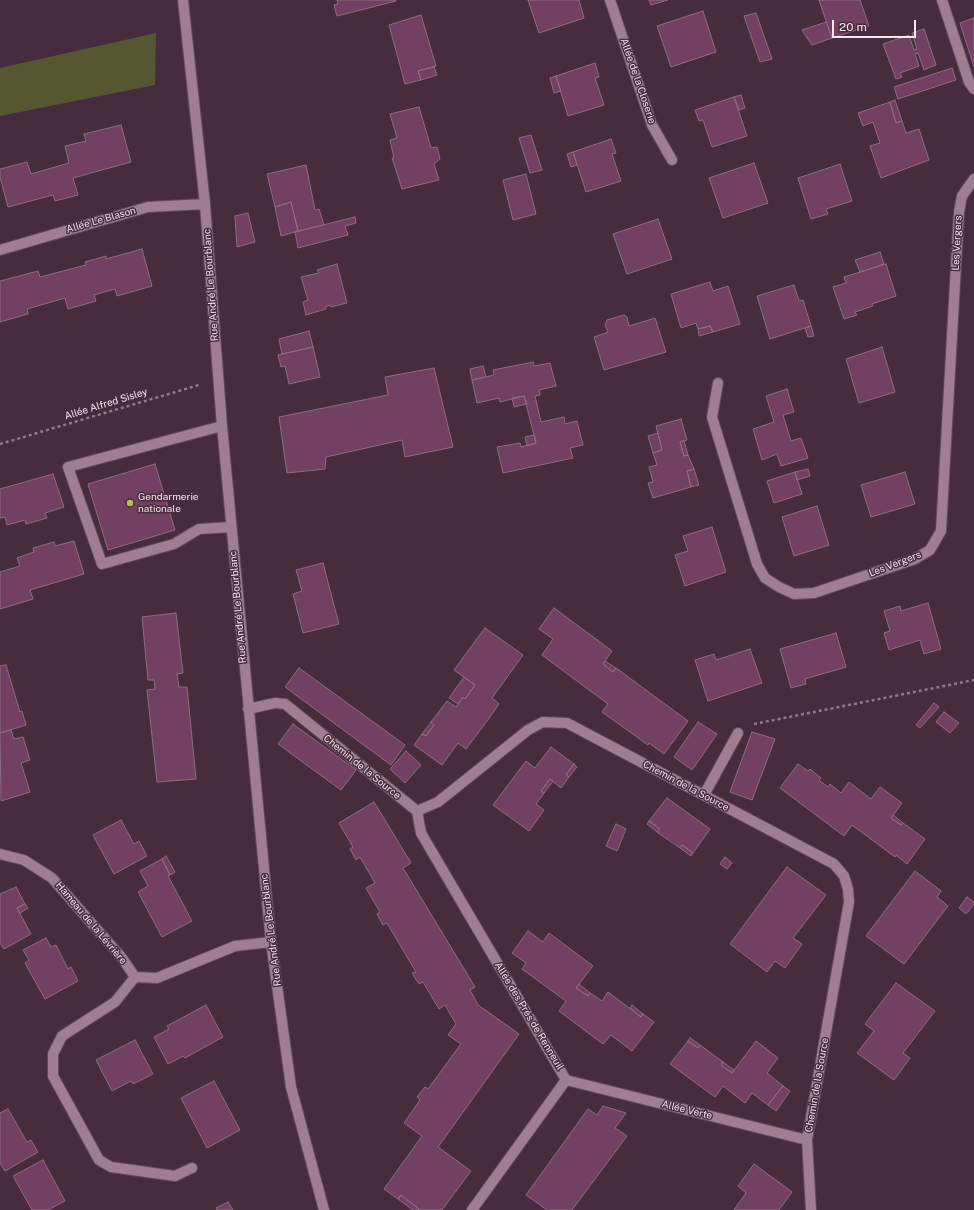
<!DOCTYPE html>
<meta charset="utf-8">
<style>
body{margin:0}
#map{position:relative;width:974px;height:1210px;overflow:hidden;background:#472c3e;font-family:"Public Sans",sans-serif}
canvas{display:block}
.scale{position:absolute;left:832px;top:20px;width:84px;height:18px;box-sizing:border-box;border:2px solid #f8e6f1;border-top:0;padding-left:5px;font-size:12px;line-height:14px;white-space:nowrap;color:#f8e6f1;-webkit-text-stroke:3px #472c3e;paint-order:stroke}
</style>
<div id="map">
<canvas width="974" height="1210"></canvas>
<div class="scale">20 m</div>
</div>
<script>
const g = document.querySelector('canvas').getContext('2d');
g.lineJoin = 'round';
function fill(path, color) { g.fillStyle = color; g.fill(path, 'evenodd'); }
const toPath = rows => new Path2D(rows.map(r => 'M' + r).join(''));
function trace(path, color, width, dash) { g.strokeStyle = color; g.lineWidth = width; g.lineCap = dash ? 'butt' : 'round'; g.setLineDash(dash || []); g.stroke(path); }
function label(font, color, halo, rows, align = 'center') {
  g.font = font + ' "Public Sans",sans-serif'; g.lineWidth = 3; g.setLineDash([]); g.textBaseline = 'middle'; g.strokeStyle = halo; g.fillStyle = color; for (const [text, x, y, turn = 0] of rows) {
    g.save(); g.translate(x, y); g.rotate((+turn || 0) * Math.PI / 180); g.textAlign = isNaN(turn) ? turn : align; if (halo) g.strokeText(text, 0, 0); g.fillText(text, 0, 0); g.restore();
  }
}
const green = toPath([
 [156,33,155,85,0,116,0,68]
]);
const building = toPath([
 [337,0,395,0,396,1,337,16,334,5,338,4,337,0],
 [528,0,579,0,584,18,539,33,528,0],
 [649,0,668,0,651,5,649,0],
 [819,0,860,0,869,26,832,38,819,0],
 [703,11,716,52,671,67,657,26,703,11],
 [756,13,772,59,760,62,744,16,756,13],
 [421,15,436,66,418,71,421,80,405,84,389,25,421,15],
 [974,18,974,67,960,23,974,18],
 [826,22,832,38,812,45,802,30,826,22],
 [924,29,936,65,924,70,918,53,915,54,919,66,900,73,902,77,896,79,883,44,909,35,914,50,917,49,912,33,924,29],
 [595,63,599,77,595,78,604,105,568,116,556,76,595,63],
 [434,67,437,75,421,80,418,71,434,67],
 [952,68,956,80,898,99,894,87,952,68],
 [556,76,561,91,554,93,550,78,556,76],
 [741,95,745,108,739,110,734,97,741,95],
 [734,97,747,136,712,147,703,120,699,121,695,110,734,97],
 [895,100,902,121,896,123,890,102,895,100],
 [890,102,896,123,902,121,906,133,919,129,929,160,881,178,870,146,880,143,873,122,863,126,858,113,890,102],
 [419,107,431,148,437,147,440,159,434,164,439,180,402,189,392,158,394,158,390,140,397,138,390,114,419,107],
 [121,125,131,162,73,178,78,195,55,201,53,195,8,207,0,177,0,169,27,162,31,174,69,163,65,146,86,141,84,134,121,125],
 [531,135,542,170,530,173,519,138,531,135],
 [611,139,616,153,612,154,621,181,586,192,573,152,611,139],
 [573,152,577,165,571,167,567,154,573,152],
 [754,163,768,203,723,218,709,178,754,163],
 [840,164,852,201,826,209,828,214,811,219,798,178,840,164],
 [306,165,315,210,319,209,324,225,298,231,291,202,275,207,267,174,306,165],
 [526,174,536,214,513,220,503,180,526,174],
 [291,202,298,231,281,236,275,207,291,202],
 [248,213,255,242,237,247,235,216,248,213],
 [355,217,356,223,345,226,348,235,298,248,295,232,355,217],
 [658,219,672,259,627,274,613,234,658,219],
 [142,249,152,286,117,296,115,289,94,295,96,301,68,309,65,298,27,309,28,314,0,322,0,281,38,271,40,277,86,265,85,262,106,256,106,259,142,249],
 [880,252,884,264,860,272,855,260,880,252],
 [337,264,347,303,331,307,330,305,325,307,326,309,306,315,303,302,308,300,301,277,319,273,317,270,337,264],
 [886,264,896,296,872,304,873,306,855,312,857,315,844,319,833,287,846,283,844,277,886,264],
 [710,282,713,291,728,286,740,324,713,332,710,326,698,329,696,323,681,328,671,294,710,282],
 [794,285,799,301,803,300,811,326,770,339,757,296,794,285],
 [624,315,627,317,629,326,655,318,666,352,604,370,594,337,608,332,605,325,607,320,624,315],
 [710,326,713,332,699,336,698,329,710,326],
 [811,326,814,336,808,337,805,328,811,326],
 [309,331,313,347,282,354,279,339,309,331],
 [313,347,320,377,289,384,285,366,281,367,278,355,313,347],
 [882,347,895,392,859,403,846,359,882,347],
 [533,362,534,366,550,363,556,386,539,390,540,395,535,396,541,422,564,417,565,424,577,421,583,445,570,448,573,458,503,473,497,447,520,443,521,447,536,443,524,396,500,402,499,398,477,403,472,380,494,375,493,370,533,362],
 [483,366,486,377,472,380,470,369,483,366],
 [434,368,453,447,405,457,402,440,326,457,325,469,287,473,279,417,388,395,385,377,434,368],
 [787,389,794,412,783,415,791,441,801,438,808,458,781,466,777,454,762,460,753,429,774,422,766,396,787,389],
 [524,396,527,404,514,407,512,398,524,396],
 [681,419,687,440,680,442,684,456,688,455,694,469,687,471,691,487,653,498,648,483,653,482,649,467,657,465,653,453,662,450,656,426,681,419],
 [658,433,662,450,653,453,648,436,658,433],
 [534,435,536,443,527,446,525,437,534,435],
 [684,441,688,455,684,456,680,442,684,441],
 [155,464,175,530,108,550,88,484,155,464],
 [694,469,699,485,691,487,687,471,694,469],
 [808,469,810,476,797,480,795,472,808,469],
 [795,472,802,494,774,503,767,481,795,472],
 [905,472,915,504,871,517,861,485,905,472],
 [53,474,64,507,45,513,47,518,26,524,25,520,7,525,5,517,0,518,0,489,53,474],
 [817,506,829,545,794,556,782,517,817,506],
 [712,527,726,572,685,586,675,555,688,551,683,536,712,527],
 [74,541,84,574,30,590,33,599,0,609,0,572,20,566,17,558,34,552,33,548,54,542,55,546,74,541],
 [323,563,339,624,303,633,293,594,302,591,296,570,323,563],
 [928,603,941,649,924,654,920,640,889,650,884,633,890,631,884,611,900,606,901,611,928,603],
 [554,608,612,651,603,664,613,672,616,668,688,721,664,754,649,743,648,745,602,712,608,704,542,655,553,639,539,629,554,608],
 [176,613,183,673,177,674,179,687,187,687,196,779,157,782,147,690,155,689,154,680,148,680,142,617,176,613],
 [485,628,523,655,492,698,499,704,490,717,466,749,458,743,442,765,414,745,422,734,426,736,434,725,431,722,447,701,456,707,463,697,465,699,475,685,454,670,485,628],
 [836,633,846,667,805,679,806,684,791,688,780,649,836,633],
 [750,649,762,683,708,701,695,660,714,654,716,660,750,649],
 [605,661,616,668,613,672,603,664,605,661],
 [6,665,20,712,22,711,26,725,0,733,0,666,6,665],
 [299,668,405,745,391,765,285,687,299,668],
 [464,677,475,685,465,699,463,697,458,704,449,698,464,677],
 [934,703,939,707,920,728,916,725,934,703],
 [944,712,959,723,950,733,936,722,944,712],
 [431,722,434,725,426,736,422,734,431,722],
 [698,722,717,734,692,770,674,757,698,722],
 [293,724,356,770,341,790,278,744,293,724],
 [11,730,14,739,23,737,30,760,21,763,30,792,1,801,0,733,11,730],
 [752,732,775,739,752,800,730,792,752,732],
 [551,747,574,764,566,775,569,777,561,788,550,779,541,791,544,793,536,804,544,810,529,831,493,805,526,761,535,768,551,747],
 [406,751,421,765,405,783,390,769,406,751],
 [574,764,577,767,569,777,566,775,574,764],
 [798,764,808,771,810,769,821,778,819,780,828,787,830,784,841,793,849,782,871,799,880,787,902,803,891,818,901,825,903,823,925,839,907,864,896,855,895,857,852,825,844,836,780,788,798,764],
 [550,779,553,781,544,793,541,791,550,779],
 [667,798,710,829,693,853,682,845,680,848,657,832,660,829,649,821,667,798],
 [374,802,411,863,403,868,475,987,470,990,478,1005,519,1034,438,1147,471,1171,442,1210,418,1210,419,1209,401,1195,398,1199,384,1189,422,1136,404,1123,420,1100,417,1097,425,1087,428,1089,461,1044,448,1035,456,1024,445,1005,439,1009,423,982,419,984,412,973,416,972,387,923,383,925,377,914,380,912,366,888,375,883,360,857,356,860,350,849,353,847,339,823,374,802],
 [893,815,903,823,901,825,891,818,893,815],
 [121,820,134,844,139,841,147,856,114,874,93,835,121,820],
 [649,821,660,829,657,832,647,824,649,821],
 [616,824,626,829,617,851,606,846,616,824],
 [682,845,693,853,691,856,680,848,682,845],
 [166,856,175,872,170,875,162,859,166,856],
 [725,857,732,863,727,869,720,864,725,857],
 [162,859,170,875,168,876,192,921,162,937,138,892,148,886,140,871,162,859],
 [787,867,826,895,793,938,802,944,785,968,775,961,767,972,730,944,787,867],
 [915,871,941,891,937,897,948,906,904,964,866,936,915,871],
 [16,887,25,904,17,908,31,934,4,949,0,943,0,894,16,887],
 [967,897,974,902,974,904,966,914,959,908,967,897],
 [25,904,28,908,20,913,17,908,25,904],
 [528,931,543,942,549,933,593,966,576,988,588,996,590,993,602,1001,608,992,641,1017,643,1014,654,1022,632,1051,611,1035,603,1044,559,1011,566,1001,522,969,526,963,512,953,528,931],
 [46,938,51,947,56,945,68,969,71,967,78,981,45,999,25,963,29,960,23,950,46,938],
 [896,983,935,1011,903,1053,910,1058,894,1080,857,1053,874,1031,865,1024,896,983],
 [579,984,590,993,588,996,576,988,579,984],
 [206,1005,223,1037,185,1058,183,1056,168,1064,154,1037,169,1029,167,1026,206,1005],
 [632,1005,643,1014,641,1017,630,1008,632,1005],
 [690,1038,700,1045,698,1048,688,1041,690,1038],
 [135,1040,153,1074,133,1084,131,1081,112,1091,96,1060,135,1040],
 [688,1041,698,1048,700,1045,723,1062,721,1065,732,1073,756,1041,778,1058,767,1073,783,1086,768,1105,752,1093,745,1103,723,1086,715,1097,670,1064,688,1041],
 [723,1062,734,1070,732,1073,721,1065,723,1062],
 [214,1081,240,1130,207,1148,181,1098,214,1081],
 [783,1086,790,1091,776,1111,768,1105,783,1086],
 [603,1106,626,1113,615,1128,627,1136,572,1210,547,1210,526,1195,588,1109,597,1115,603,1106],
 [8,1109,27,1142,31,1140,38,1152,5,1171,0,1163,0,1113,8,1109],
 [43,1160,65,1201,48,1210,32,1210,13,1176,43,1160],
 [754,1164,792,1192,779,1210,734,1210,746,1193,738,1186,754,1164],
 [401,1195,419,1209,418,1210,413,1210,398,1199,401,1195],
 [228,1202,233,1210,217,1210,216,1208,228,1202]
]);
const path = toPath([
 [0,444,199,385],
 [754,724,974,680]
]);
const minor = toPath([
 [183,0,205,204,222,426,271,942,291,1087,324,1210],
 [610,0,652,125,672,160],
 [942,0,969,82,974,89],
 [0,250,148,207,205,204],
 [718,383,712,417,757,564,765,578,779,587,794,594,814,593,915,559,930,550,941,531,959,212,962,196,974,179],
 [222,426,68,467,102,564,174,544,199,529,231,527],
 [248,709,275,703,285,704,417,811,438,802,528,730,543,722,567,723,834,864,844,876,848,889,849,902,807,1140,811,1210],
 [704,795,738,733],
 [417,811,421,833,566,1080,472,1210],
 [0,854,24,860,52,878,122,958,135,977],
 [566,1080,807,1140],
 [192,1168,175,1176,111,1167,99,1160,53,1076,53,1054,62,1036,115,1002,135,977,157,978,235,946,271,942]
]);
const markers = [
 [130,503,4,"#b9c046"]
];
const streetNames = [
 ["Allée de la Closerie",638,81,71],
 ["Allée Le Blason",101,220,-16],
 ["Les Vergers",957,243,-87],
 ["Rue André Le Bourblanc",211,285,-94],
 ["Allée Alfred Sisley",106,404,-17],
 ["Les Vergers",895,564,-21],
 ["Rue André Le Bourblanc",238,607,-95],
 ["Chemin de la Source",362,767,39],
 ["Chemin de la Source",686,786,28],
 ["Hameau de la Lévrière",91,923,50],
 ["Rue André Le Bourblanc",271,930,-97],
 ["Allée des Prés de Renneuil",529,1016,59],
 ["Chemin de la Source",817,1085,-80],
 ["Allée Verte",687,1110,14]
];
const poiNames = [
 ["Gendarmerie",138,497],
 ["nationale",138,509]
];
fill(green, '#545731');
fill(building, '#724063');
trace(building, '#8d6e82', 1);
trace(minor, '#614a5a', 12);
trace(path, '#927a89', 2.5, [3, 3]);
trace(minor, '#9f7e93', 10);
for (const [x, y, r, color] of markers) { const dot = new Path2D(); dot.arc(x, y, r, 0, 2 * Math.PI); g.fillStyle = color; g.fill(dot); trace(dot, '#472c3e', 1.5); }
label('10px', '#f8e6f1', '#472c3e', streetNames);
label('10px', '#f8e6f1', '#472c3e', poiNames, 'left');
</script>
